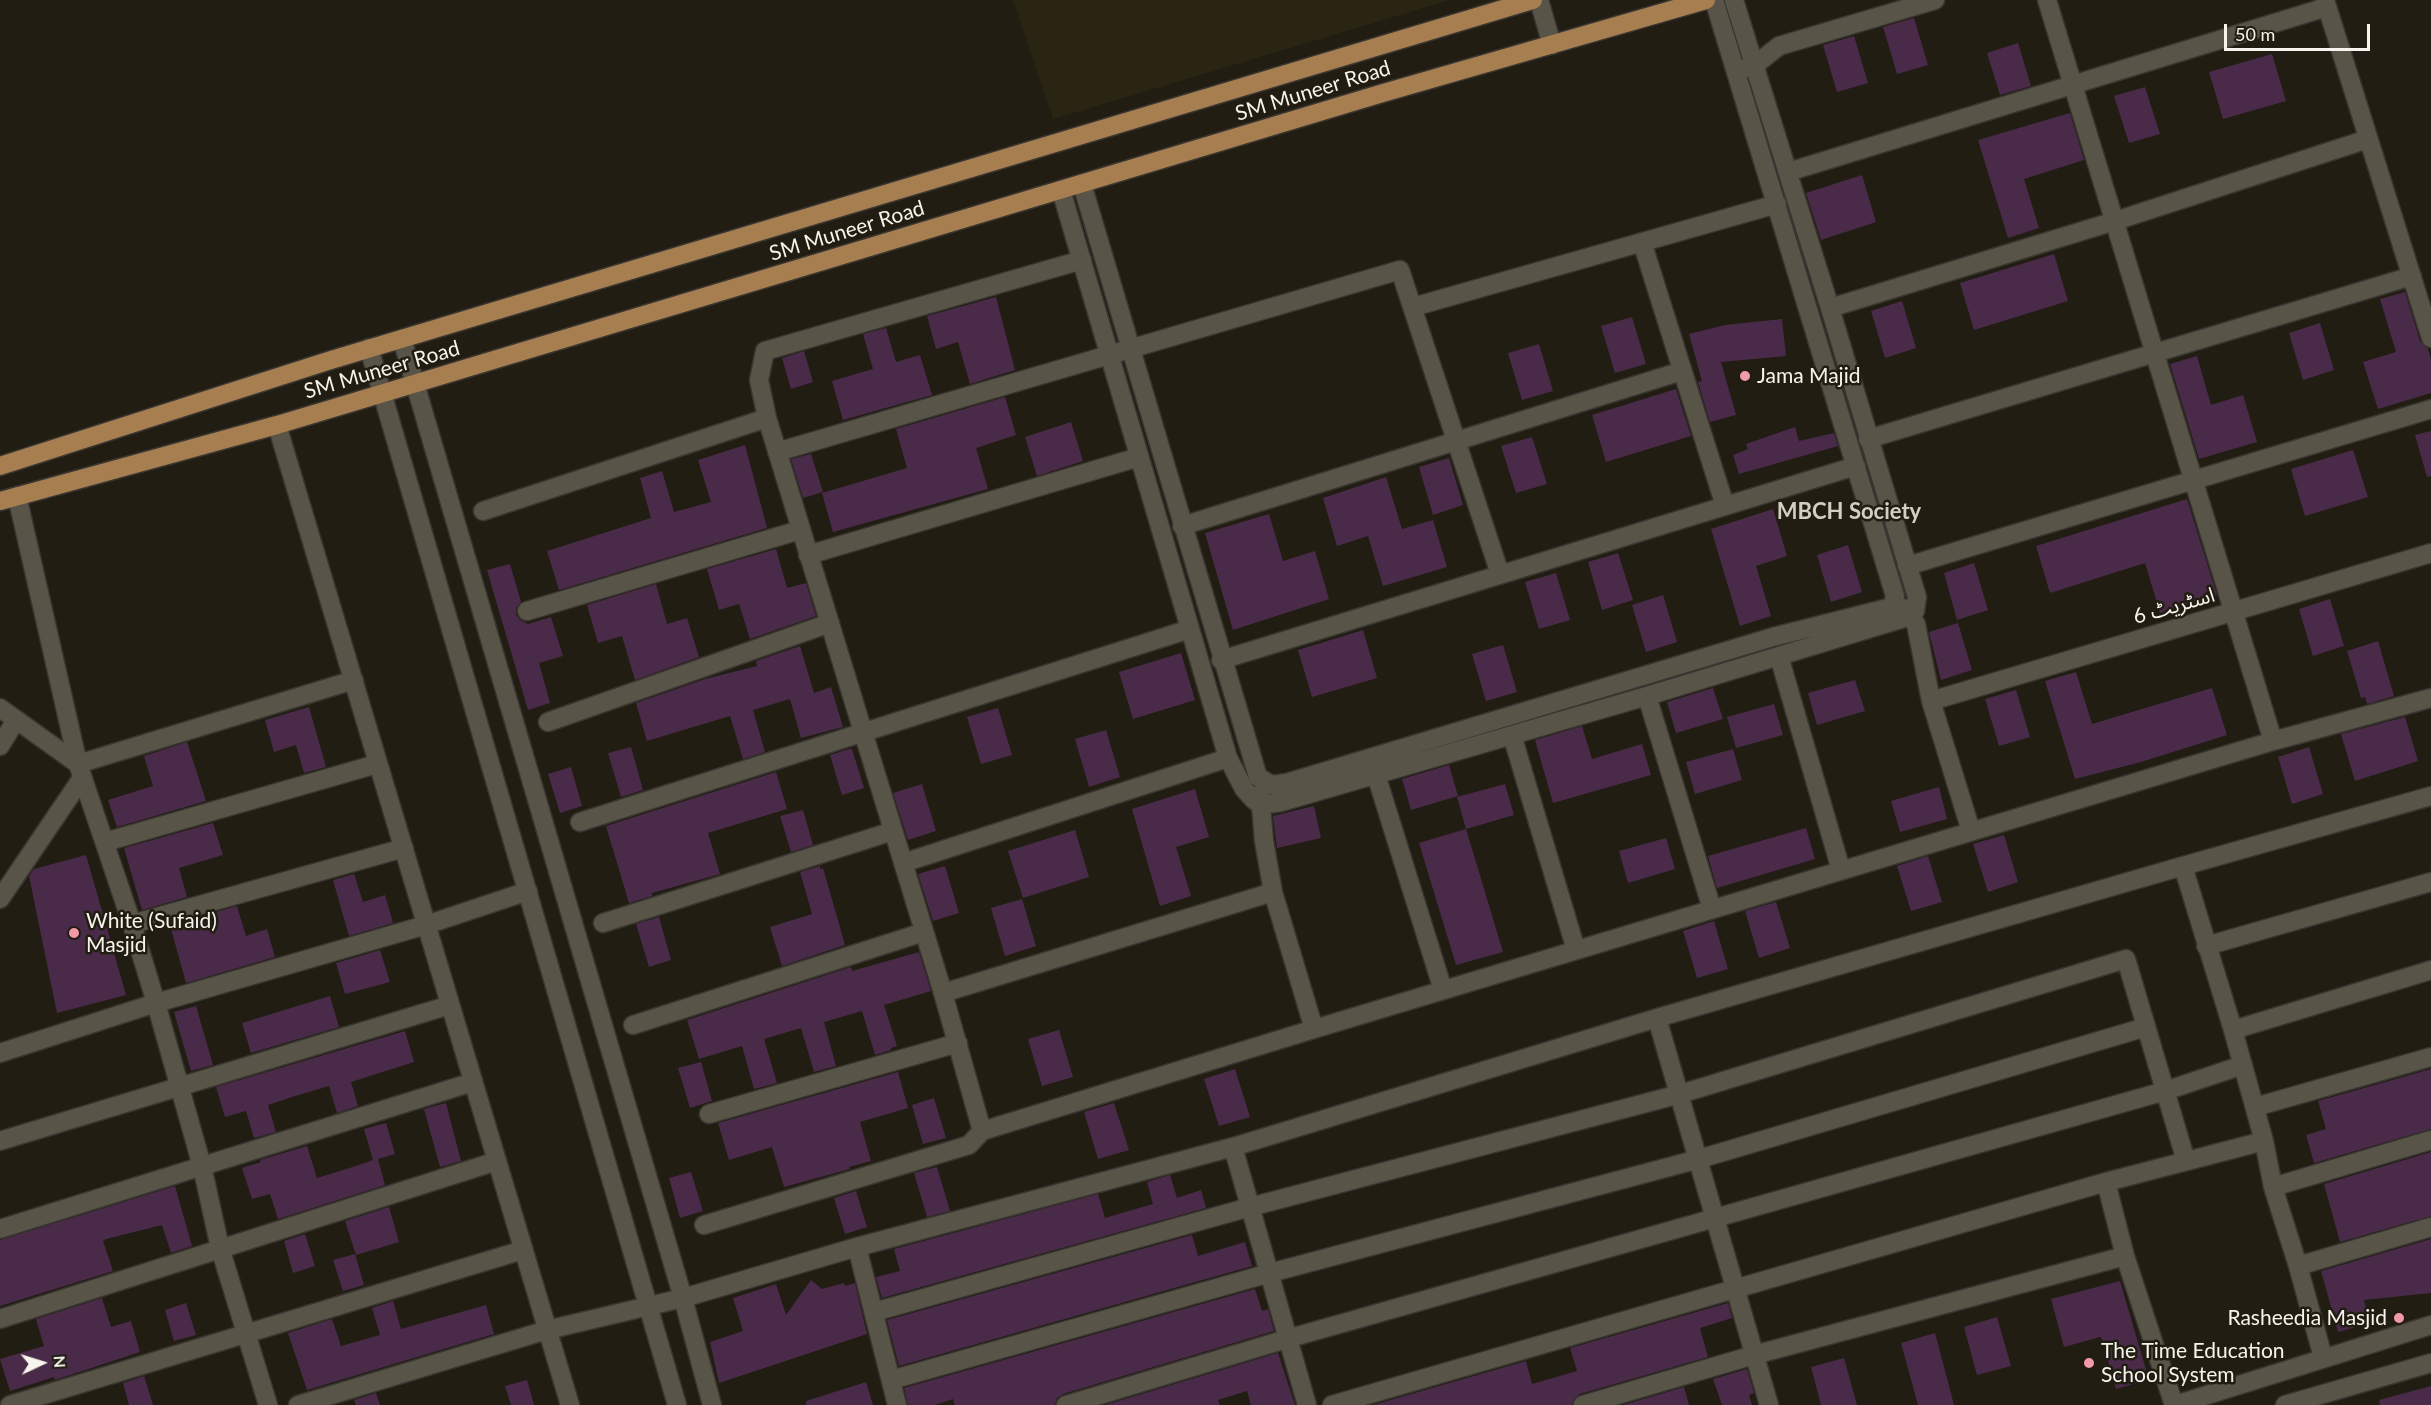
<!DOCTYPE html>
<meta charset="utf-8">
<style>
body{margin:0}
#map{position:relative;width:2431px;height:1405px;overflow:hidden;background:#211d12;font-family:Lato,sans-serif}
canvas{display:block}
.north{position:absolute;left:12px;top:1333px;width:60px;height:60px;-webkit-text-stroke:4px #211d12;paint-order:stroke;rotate:86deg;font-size:16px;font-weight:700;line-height:24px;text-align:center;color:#f6f4ec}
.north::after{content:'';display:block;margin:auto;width:21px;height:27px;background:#f6f4ec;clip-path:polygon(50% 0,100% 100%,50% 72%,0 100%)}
.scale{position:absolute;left:2224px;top:24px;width:146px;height:27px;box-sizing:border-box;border:3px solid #f6f4ec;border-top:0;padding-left:8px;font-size:18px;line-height:21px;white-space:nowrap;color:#f6f4ec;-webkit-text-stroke:4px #211d12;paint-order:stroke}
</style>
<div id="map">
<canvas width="2431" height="1405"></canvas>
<div class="north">N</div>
<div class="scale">50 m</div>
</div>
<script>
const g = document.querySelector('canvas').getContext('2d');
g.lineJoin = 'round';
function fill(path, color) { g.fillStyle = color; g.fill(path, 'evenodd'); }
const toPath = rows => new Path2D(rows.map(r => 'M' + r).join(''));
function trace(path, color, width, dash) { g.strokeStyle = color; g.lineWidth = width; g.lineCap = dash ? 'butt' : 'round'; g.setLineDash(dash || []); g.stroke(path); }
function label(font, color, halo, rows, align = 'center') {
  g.font = font + ' Lato,"Noto Sans Arabic",sans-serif'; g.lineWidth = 5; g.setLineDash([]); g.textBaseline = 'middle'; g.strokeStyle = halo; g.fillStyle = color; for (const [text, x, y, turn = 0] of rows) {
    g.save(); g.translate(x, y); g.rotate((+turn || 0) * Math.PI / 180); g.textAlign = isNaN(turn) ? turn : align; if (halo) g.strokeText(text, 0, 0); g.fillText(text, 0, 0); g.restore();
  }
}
const built = toPath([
 [1013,0,1450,0,1053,119]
]);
const building = toPath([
 [1914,18,1928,65,1897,74,1883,27],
 [1854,36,1868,83,1837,92,1823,45],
 [2018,43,2031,86,2000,95,1987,53],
 [2272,54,2286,101,2223,119,2209,72],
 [2145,87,2160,134,2129,143,2114,96],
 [2070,113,2084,160,2024,179,2039,228,2008,238,1978,140],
 [1862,175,1876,222,1821,240,1806,193],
 [2054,254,2068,301,1974,330,1960,283],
 [2405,292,2420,341,2428,349,2431,360,2431,393,2378,409,2363,362,2396,352,2380,299],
 [996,297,1015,370,970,384,958,342,936,349,927,316],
 [1902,301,1916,348,1885,358,1871,311],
 [1632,317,1646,364,1615,373,1601,326],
 [1782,319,1786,356,1721,362,1736,415,1710,422,1698,382,1702,381,1689,334,1725,325],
 [2320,323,2334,370,2303,380,2289,333],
 [886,328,896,362,920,355,932,395,843,420,832,381,873,369,863,334],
 [1539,344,1553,391,1522,400,1508,353],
 [804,351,813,382,791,389,782,358],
 [2197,356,2211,405,2243,395,2257,442,2199,459,2170,364],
 [1676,389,1691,436,1606,462,1592,415],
 [1005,397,1016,435,976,448,988,489,833,532,822,493,907,468,896,429],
 [1071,422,1083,461,1037,476,1025,437],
 [1795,427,1799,441,1834,433,1838,446,1739,474,1733,455,1748,449,1746,444],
 [2431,431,2431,476,2427,477,2415,435],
 [1532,437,1547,484,1516,493,1501,446],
 [745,445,767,528,559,590,547,551,651,518,640,478,662,471,674,512,711,502,698,460],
 [2353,450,2368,497,2305,516,2291,469],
 [811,454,823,492,803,498,791,459],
 [1449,458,1463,505,1433,515,1419,467],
 [1386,477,1402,529,1433,520,1447,567,1383,586,1368,536,1337,546,1323,498],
 [2187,499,2217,595,2160,613,2145,563,2050,593,2036,546],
 [1773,509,1787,556,1756,566,1771,616,1740,626,1711,529],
 [1269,514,1283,561,1315,551,1329,599,1233,630,1205,533],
 [1848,545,1862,592,1831,602,1817,555],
 [776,549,787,588,806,583,816,616,750,639,739,604,719,610,707,569],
 [1618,553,1633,600,1602,610,1588,562],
 [1974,563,1988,610,1957,620,1944,573],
 [510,564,521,602,516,608,516,615,520,620,528,624,551,617,563,656,539,663,550,703,528,710,487,570],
 [1556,573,1570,620,1539,629,1525,582],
 [656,584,667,624,687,618,699,657,635,680,622,636,598,643,587,605],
 [1663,595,1677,642,1646,652,1632,605],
 [2330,599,2344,646,2313,656,2299,609],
 [1958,623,1972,670,1941,680,1929,632],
 [1363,630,1377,678,1312,697,1298,650],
 [2378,641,2394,696,2367,704,2365,697,2361,698,2347,651],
 [1503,645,1517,692,1486,701,1472,654],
 [800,646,814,693,831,687,843,727,801,738,790,699,753,710,765,752,743,759,730,716,647,741,636,703,705,679,757,666,756,661],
 [1181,653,1195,700,1133,719,1119,672],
 [2076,672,2092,724,2212,688,2227,735,2141,762,2075,779,2045,681],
 [1855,680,1865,711,1817,725,1808,693],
 [1713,688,1723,719,1676,733,1667,702],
 [2016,690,2030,737,1999,746,1985,699],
 [1774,704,1783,735,1736,748,1727,717],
 [309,707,326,767,304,773,296,745,274,752,265,720],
 [998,708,1012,755,981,764,967,717],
 [2405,717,2418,761,2355,781,2341,734],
 [1582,726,1592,759,1642,744,1651,775,1553,803,1535,740],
 [1106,730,1120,777,1089,787,1075,739],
 [187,742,206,801,117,827,108,800,153,786,144,756],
 [631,747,643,790,621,797,608,753],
 [2309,747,2323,794,2292,804,2278,757],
 [849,749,852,749,864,788,842,795,830,755],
 [1733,749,1742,780,1695,794,1686,762],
 [1449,765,1458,796,1411,810,1402,779],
 [571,767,582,806,560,813,548,774],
 [776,772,787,809,708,833,720,874,652,893,652,896,629,903,606,826],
 [922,784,936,831,908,840,893,793],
 [1505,784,1514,815,1466,829,1457,797],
 [1939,787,1947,819,1900,832,1891,801],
 [1195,789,1209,837,1176,847,1191,896,1160,906,1132,809],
 [1314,806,1321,838,1277,848,1273,816],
 [803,810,813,845,791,852,780,816],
 [213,823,223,855,179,868,187,897,142,910,124,848],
 [1806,828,1815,859,1717,888,1708,856],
 [1466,829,1503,952,1456,965,1419,843],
 [1075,830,1089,877,1023,898,1008,851],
 [2004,835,2018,882,1988,892,1973,844],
 [1666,838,1675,869,1628,883,1619,851],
 [86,855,126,995,57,1013,29,876,34,869],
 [1928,856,1942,902,1911,911,1897,866],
 [820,866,820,869,823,868,845,945,782,966,770,927,812,914,800,872],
 [945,866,959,913,933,921,918,874],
 [354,874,363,902,385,895,393,923,349,936,333,880],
 [1022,899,1036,946,1005,956,991,908],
 [1776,902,1790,948,1759,958,1745,911],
 [237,906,246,936,267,929,275,957,186,983,170,925],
 [659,917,671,960,649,967,636,924],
 [1714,921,1728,969,1697,978,1683,931],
 [380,950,390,982,345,994,336,963],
 [919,952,931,991,884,1005,897,1046,891,1048,891,1050,875,1055,862,1011,824,1022,836,1066,814,1072,801,1028,764,1039,777,1083,754,1089,742,1046,699,1059,687,1020,851,967,852,971],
 [330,996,339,1027,251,1053,242,1023],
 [196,1006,213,1065,191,1071,174,1012],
 [1059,1030,1073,1077,1042,1086,1028,1039],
 [405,1031,414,1062,351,1082,358,1106,337,1113,329,1086,292,1097,268,1105,276,1132,254,1138,246,1111,225,1117,216,1087],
 [701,1062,712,1101,690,1108,678,1068],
 [1235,1069,1250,1117,1219,1126,1204,1079],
 [2431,1069,2431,1129,2314,1163,2306,1135,2326,1129,2318,1101],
 [898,1072,908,1108,860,1122,871,1161,849,1167,850,1169,784,1187,772,1147,729,1160,718,1123],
 [934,1098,946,1138,923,1144,912,1105],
 [446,1103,461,1161,440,1167,424,1109],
 [1114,1103,1129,1150,1098,1159,1084,1112],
 [386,1123,395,1154,378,1159,385,1185,278,1219,270,1194,252,1199,242,1168,261,1162,260,1160,307,1146,317,1178,356,1166,373,1160,364,1129],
 [2431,1152,2431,1216,2340,1242,2324,1184],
 [937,1167,950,1211,927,1217,914,1173],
 [691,1172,703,1211,680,1218,669,1178],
 [1170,1175,1177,1198,1201,1190,1206,1208,882,1298,876,1277,900,1271,894,1249,1098,1194,1105,1218,1125,1212,1153,1204,1147,1182],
 [175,1186,192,1246,171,1253,162,1225,106,1239,103,1241,113,1271,0,1306,0,1240],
 [856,1191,867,1227,845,1234,834,1198],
 [389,1207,399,1242,356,1255,345,1221],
 [305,1234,315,1266,293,1273,284,1241],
 [1192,1235,1198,1256,1245,1242,1252,1266,899,1366,887,1320],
 [2431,1239,2431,1293,2364,1300,2370,1323,2338,1332,2321,1271],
 [355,1254,364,1285,343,1291,333,1260],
 [811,1280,822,1289,844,1283,845,1286,855,1283,867,1334,719,1383,710,1342,743,1331,733,1298,776,1284,786,1315],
 [2120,1281,2149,1380,2116,1389,2102,1339,2100,1337,2064,1347,2051,1299],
 [1255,1289,1262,1311,1268,1309,1274,1331,1063,1394,1057,1398,1055,1405,955,1405,953,1399,935,1405,908,1405,904,1388],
 [102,1298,111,1327,131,1321,140,1352,55,1380,54,1377,10,1391,0,1359,44,1346,36,1319],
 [393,1301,401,1329,486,1305,494,1334,307,1390,288,1333,332,1319,341,1346,380,1335,372,1308],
 [186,1303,196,1335,174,1341,165,1310],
 [1728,1303,1732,1318,1700,1328,1708,1357,1580,1394,1575,1398,1572,1405,1373,1405,1526,1361,1532,1384,1577,1371,1570,1348],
 [1997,1317,2011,1366,1977,1375,1964,1327],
 [1935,1333,1948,1382,1954,1405,1918,1405,1901,1343],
 [1278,1353,1295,1405,1251,1405,1247,1391,1218,1400,1220,1405,1105,1405],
 [1844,1358,1857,1405,1821,1405,1811,1367],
 [1747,1369,1754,1393,1749,1395,1752,1405,1722,1405,1713,1379],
 [144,1376,153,1405,129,1405,123,1383],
 [527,1380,534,1405,511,1405,505,1386],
 [866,1382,873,1405,806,1405,806,1401],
 [2431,1386,2431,1405,2380,1405,2379,1400],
 [1684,1387,1689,1405,1623,1405],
 [376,1393,380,1405,356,1405,354,1400]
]);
const street = toPath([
 [2047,0,2273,741],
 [2325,0,2431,338],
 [1746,68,1755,65,1779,46,1935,0],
 [1788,172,2327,7],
 [1082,184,1258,777,1272,785,1286,783,1773,637,1892,607,1895,596,1714,0],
 [1061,190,1228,758,1244,789,1253,799,1261,805,1281,802,1647,696,1911,616,1915,611,1917,597,1830,308,1734,0],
 [1642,242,1725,506],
 [1413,307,1777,204],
 [1830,308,2115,221,2368,139],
 [277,425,570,1405],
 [1868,439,2412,276],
 [777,452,1400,270,1500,574],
 [17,496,78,764,132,924,156,1003,202,1166,220,1248,268,1405],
 [483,511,767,418],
 [1182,526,1682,371],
 [808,555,1139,457],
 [1907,566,2431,409],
 [1903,608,1916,624,1931,701,1971,831],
 [527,611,800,530],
 [1779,656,1841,870],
 [1221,660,1856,466],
 [1647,696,1712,909],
 [1931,701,2431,553],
 [0,708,78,764,354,680],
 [548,722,830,623],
 [1512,735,1576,950],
 [0,746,16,720],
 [1373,765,1443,990],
 [1260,794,1264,841,1273,892,1314,1029],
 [580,822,1190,629],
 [105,842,377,764],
 [903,863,1228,758],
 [0,899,82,778],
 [603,923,893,831],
 [132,924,404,848],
 [2206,946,2431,882],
 [943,993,1273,892],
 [1657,1018,1769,1405],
 [633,1025,924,932],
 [2233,1030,2431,970],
 [0,1053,156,1003,426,925,528,891],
 [2255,1107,2431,1057],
 [709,1114,958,1043],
 [982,1131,943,993,767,418,759,380,765,351,1082,260],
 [0,1141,450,1005],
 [1233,1147,1307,1405],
 [2106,1182,2125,1256,2174,1405],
 [2273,1187,2431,1140],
 [704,1225,969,1145,982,1131,1314,1029,2273,741,2431,698],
 [0,1229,473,1082],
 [857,1247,897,1405],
 [2298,1266,2431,1227],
 [874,1312,1250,1207,1680,1094,2126,959,2186,1161],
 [0,1319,497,1161],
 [2323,1357,2298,1266,2273,1187,2264,1141,2233,1030,2183,866,2431,796],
 [891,1380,1270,1273,1699,1159,2146,1027],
 [10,1405,523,1250],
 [298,1405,547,1330,683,1298,857,1247,1233,1147,1657,1018,2183,866],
 [1066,1405,1290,1338,2165,1091,2243,1065],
 [1332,1405,2106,1182,2264,1141],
 [1583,1405,1754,1355,2125,1256]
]);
const secondary = toPath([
 [1539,0,1552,45],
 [402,339,683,1298,712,1405],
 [369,348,677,1405],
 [2175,1405,2431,1325],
 [2285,1405,2431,1363]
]);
const primary = toPath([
 [0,466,331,360,1533,0],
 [0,501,277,425,1383,93,1706,0]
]);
const markers = [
 [1745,376,6,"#f39aa8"],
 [74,933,6,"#f39aa8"],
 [2399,1318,6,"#f39aa8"],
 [2089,1363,6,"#f39aa8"]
];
const streetNames = [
 ["SM Muneer Road",1313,91,-17],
 ["SM Muneer Road",847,231,-17],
 ["SM Muneer Road",382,370,-16],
 ["اسٹریٹ 6",2174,606,-16]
];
const poiNames = [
 ["Jama Majid",1757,376],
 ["White (Sufaid)",86,921],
 ["Masjid",86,945],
 ["Rasheedia Masjid",2387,1318,"right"],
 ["The Time Education",2101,1351],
 ["School System",2101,1375]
];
const neighbourhoodNames = [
 ["MBCH Society",1849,512]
];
fill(built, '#2a2413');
fill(building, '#492b49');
trace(street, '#393631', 21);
trace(secondary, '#393631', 21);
trace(primary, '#393631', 21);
trace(street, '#595448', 18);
trace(secondary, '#595448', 18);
trace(primary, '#a77e50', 18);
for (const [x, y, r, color] of markers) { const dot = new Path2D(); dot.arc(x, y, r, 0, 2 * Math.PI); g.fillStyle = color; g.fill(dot); trace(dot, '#211d12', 2); }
label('21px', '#f6f4ec', '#211d12', streetNames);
label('21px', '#f6f4ec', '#211d12', poiNames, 'left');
label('bold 22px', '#d4cfc1', '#211d12', neighbourhoodNames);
</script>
